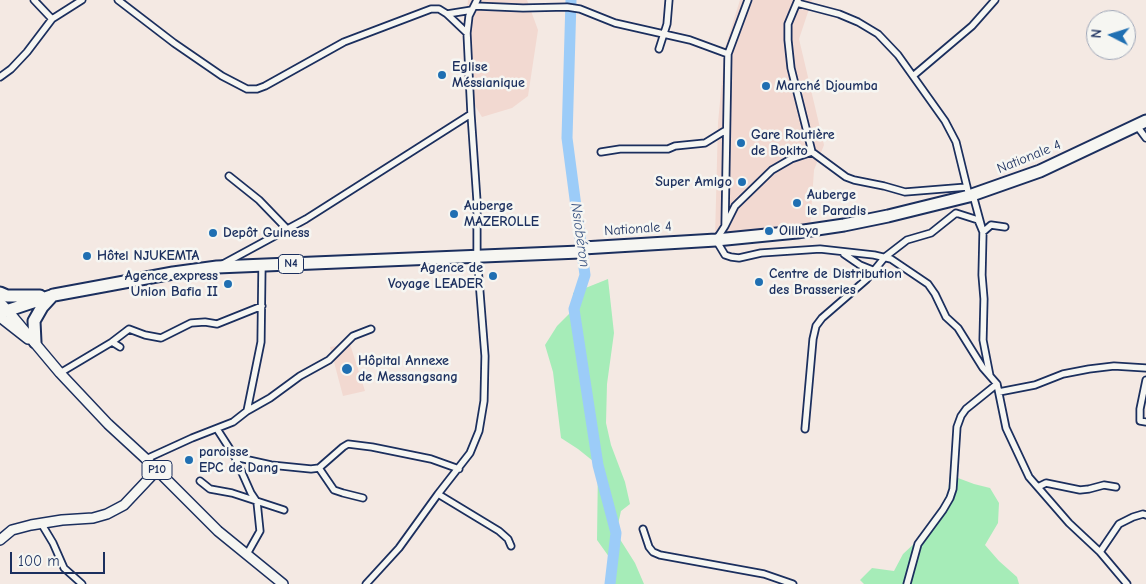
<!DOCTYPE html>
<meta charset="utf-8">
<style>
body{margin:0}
#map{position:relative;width:1146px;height:584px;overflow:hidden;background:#f4e9e3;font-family:"Comic Neue",sans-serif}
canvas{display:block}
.north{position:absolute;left:1086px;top:10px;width:50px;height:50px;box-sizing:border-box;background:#f6f6f2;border:1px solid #9ea6b7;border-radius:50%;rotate:275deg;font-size:14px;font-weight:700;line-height:20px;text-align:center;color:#1b2f5e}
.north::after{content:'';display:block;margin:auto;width:18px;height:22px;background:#1f6fb2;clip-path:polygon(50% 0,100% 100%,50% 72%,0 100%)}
.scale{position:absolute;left:10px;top:552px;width:95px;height:22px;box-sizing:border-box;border:2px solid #1b2f5e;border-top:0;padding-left:6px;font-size:15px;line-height:18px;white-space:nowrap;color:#1b2f5e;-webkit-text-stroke:4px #f6f6f2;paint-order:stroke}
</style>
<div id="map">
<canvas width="1146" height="584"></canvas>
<div class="north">N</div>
<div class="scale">100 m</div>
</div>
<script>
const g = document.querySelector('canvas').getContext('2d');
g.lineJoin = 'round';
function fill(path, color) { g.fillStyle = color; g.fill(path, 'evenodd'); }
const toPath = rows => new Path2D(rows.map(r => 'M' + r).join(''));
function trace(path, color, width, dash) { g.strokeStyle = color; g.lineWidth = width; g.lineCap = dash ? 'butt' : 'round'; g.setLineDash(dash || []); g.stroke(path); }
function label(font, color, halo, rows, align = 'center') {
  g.font = font + ' "Comic Neue",sans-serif'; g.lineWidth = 5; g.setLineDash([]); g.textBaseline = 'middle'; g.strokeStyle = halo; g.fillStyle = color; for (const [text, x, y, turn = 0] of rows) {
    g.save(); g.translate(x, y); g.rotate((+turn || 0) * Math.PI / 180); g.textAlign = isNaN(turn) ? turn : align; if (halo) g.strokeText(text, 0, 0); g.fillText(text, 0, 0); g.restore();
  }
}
const built = toPath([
 [468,0,527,0,538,30,528,96,512,108,482,117,474,104,466,18],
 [740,0,812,0,799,39,824,145,814,170,810,228,715,238,718,123,725,48],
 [350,344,365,391,343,396,330,347]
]);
const green = toPath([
 [608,279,614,333,607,384,606,423,611,445,625,482,630,504,621,511,616,533,635,563,644,584,610,584,612,561,597,540,598,465,578,449,561,438,553,372,545,345,557,326,574,309,573,293],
 [950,475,974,484,990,488,999,503,998,523,985,545,999,561,1017,577,1019,584,864,584,860,580,872,568,894,571,903,554,931,528,948,492]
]);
const river = toPath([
 [571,0,567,138,585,275,574,309,598,465,616,533,610,584]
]);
const street = toPath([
 [34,0,52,19],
 [118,0,174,43,222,76,247,89,257,89,265,86,344,42,431,9,439,9,447,14,467,33],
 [748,0,728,54,725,226,735,206,772,170,791,159,812,152],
 [798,0,788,24,788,40,791,68,812,152,846,177,854,180,884,186,905,192,967,187,969,196],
 [797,3,839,14,858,22,878,34,898,55,945,121,956,142,967,187],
 [475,6,523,8,567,7,580,9,615,23,690,40,728,54],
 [447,14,472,10],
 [659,49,667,24,669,0],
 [913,76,972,26,995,0],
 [0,77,11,69,27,52,52,19,82,0],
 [1137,126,1146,138],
 [601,152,620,149,668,149,675,146,705,143,726,130],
 [229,176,259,200,287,229],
 [973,195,983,232,982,275,984,299,983,340,990,376],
 [725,226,716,240,725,255,731,257,739,258,761,253,820,249,874,255,891,259,928,284,935,294,946,317,958,328,983,368,997,384,1006,428,1029,477,1069,523,1100,552,1127,584],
 [844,254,860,265,875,271],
 [223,264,306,219,471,114,467,33,469,16,477,0],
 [112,342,129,329,145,335,161,338,191,323,205,322,217,324,262,306],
 [60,373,112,342,120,347],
 [1146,380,1140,409,1140,421,1146,422],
 [999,392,1035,385,1063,374,1089,369,1114,366,1146,368],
 [247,411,261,342,262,265],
 [217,429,235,457,251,493,257,502,260,531,247,554],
 [805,429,813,339,816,326,822,318,867,279,885,257,907,240,931,233,956,213,978,220,983,232,991,225,1005,227],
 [235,457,271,465,311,469,319,468,343,447,348,444,372,447,431,459,459,469],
 [146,459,192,438,233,422,247,411,270,398,300,376,329,360,353,336,371,329],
 [319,468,334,490,343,493,363,498],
 [200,481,210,489,232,493,284,510],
 [1038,487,1046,483,1080,490,1089,489,1104,485,1116,487],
 [438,494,499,531,508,539,511,546],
 [41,523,53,543,64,568,82,584],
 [643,529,649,547,653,552,660,555,764,574,793,584],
 [1100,552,1119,524,1133,517,1143,514,1146,515],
 [366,584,399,548,438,494,470,453,479,431,484,401,485,356,477,255,477,201,471,114],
 [907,584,918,544,943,510,950,498,953,489,957,427,961,416,966,409,997,384]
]);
const secondary = toPath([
 [0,302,8,311],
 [0,540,12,530,31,525,62,520,93,518,107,514,124,505,157,470]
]);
const primary = toPath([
 [8,311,60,373,108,424,146,459,218,531,283,584],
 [0,317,28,339]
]);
const highway = toPath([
 [0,293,7,296,40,296],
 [0,313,54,295,173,273,217,267,580,252,583,248,716,240,797,232,844,225,888,216,969,196,1040,171,1146,121],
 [35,342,34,321,42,307,53,295]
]);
const markers = [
 [442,75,5,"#1f6fb2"],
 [766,86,5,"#1f6fb2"],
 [741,143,5,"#1f6fb2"],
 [742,182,5,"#1f6fb2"],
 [797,203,5,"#1f6fb2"],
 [454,214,5,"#1f6fb2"],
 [769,231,5,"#1f6fb2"],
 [213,233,5,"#1f6fb2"],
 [87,256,5,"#1f6fb2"],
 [493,276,5,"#1f6fb2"],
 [759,282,5,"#1f6fb2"],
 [228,284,5,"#1f6fb2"],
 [347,369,6,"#1f6fb2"],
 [189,460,5,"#1f6fb2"]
];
const shields = [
 [291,264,25],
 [157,470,30]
];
const shieldNames = [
 ["N4",291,264],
 ["P10",157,470]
];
const poiNames = [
 ["Eglise",452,67],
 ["Méssianique",452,83],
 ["Marché Djoumba",776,86],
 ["Gare Routière",751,135],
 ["de Bokito",751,151],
 ["Super Amigo",732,182,"right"],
 ["Auberge",807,195],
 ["le Paradis",807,211],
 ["Auberge",464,206],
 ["MAZEROLLE",464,222],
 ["Oilibya",779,231],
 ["Depôt Guiness",223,233],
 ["Hôtel NJUKEMTA",97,256],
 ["Agence de",483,268,"right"],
 ["Voyage LEADER",483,284,"right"],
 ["Centre de Distribution",769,274],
 ["des Brasseries",769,290],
 ["Agence express",218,276,"right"],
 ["Union Bafia II",218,292,"right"],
 ["Hôpital Annexe",358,361],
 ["de Messangsang",358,377],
 ["paroisse",199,452],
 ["EPC de Dang",199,468]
];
const streetNames = [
 ["Nationale 4",1029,157,-22],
 ["Nationale 4",638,229,-4]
];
const waterNames = [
 ["Nsiobéron",580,235,82]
];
fill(built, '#f2d9d1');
fill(green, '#a6ecb8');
trace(river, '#9cccf8', 11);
trace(street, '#1b2f5e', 9);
trace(secondary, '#1b2f5e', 12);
trace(primary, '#1b2f5e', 12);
trace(highway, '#1b2f5e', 15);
trace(street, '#f6f6f2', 5.5);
trace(secondary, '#f6f6f2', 9);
trace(primary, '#f6f6f2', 9);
trace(highway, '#f6f6f2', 11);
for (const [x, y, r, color] of markers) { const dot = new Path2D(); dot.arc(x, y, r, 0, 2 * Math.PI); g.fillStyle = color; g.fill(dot); trace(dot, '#f6f6f2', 2); }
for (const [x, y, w] of shields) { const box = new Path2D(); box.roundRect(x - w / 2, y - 9.5, w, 19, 4); g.fillStyle = '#f6f6f2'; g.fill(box); trace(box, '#1b2f5e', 1); }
label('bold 12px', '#1b2f5e', null, shieldNames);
label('bold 14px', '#1b2f5e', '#f6f6f2', poiNames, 'left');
label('14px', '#1b2f5e', '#f6f6f2', streetNames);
label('italic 15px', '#3b5684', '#f6f6f2', waterNames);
</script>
